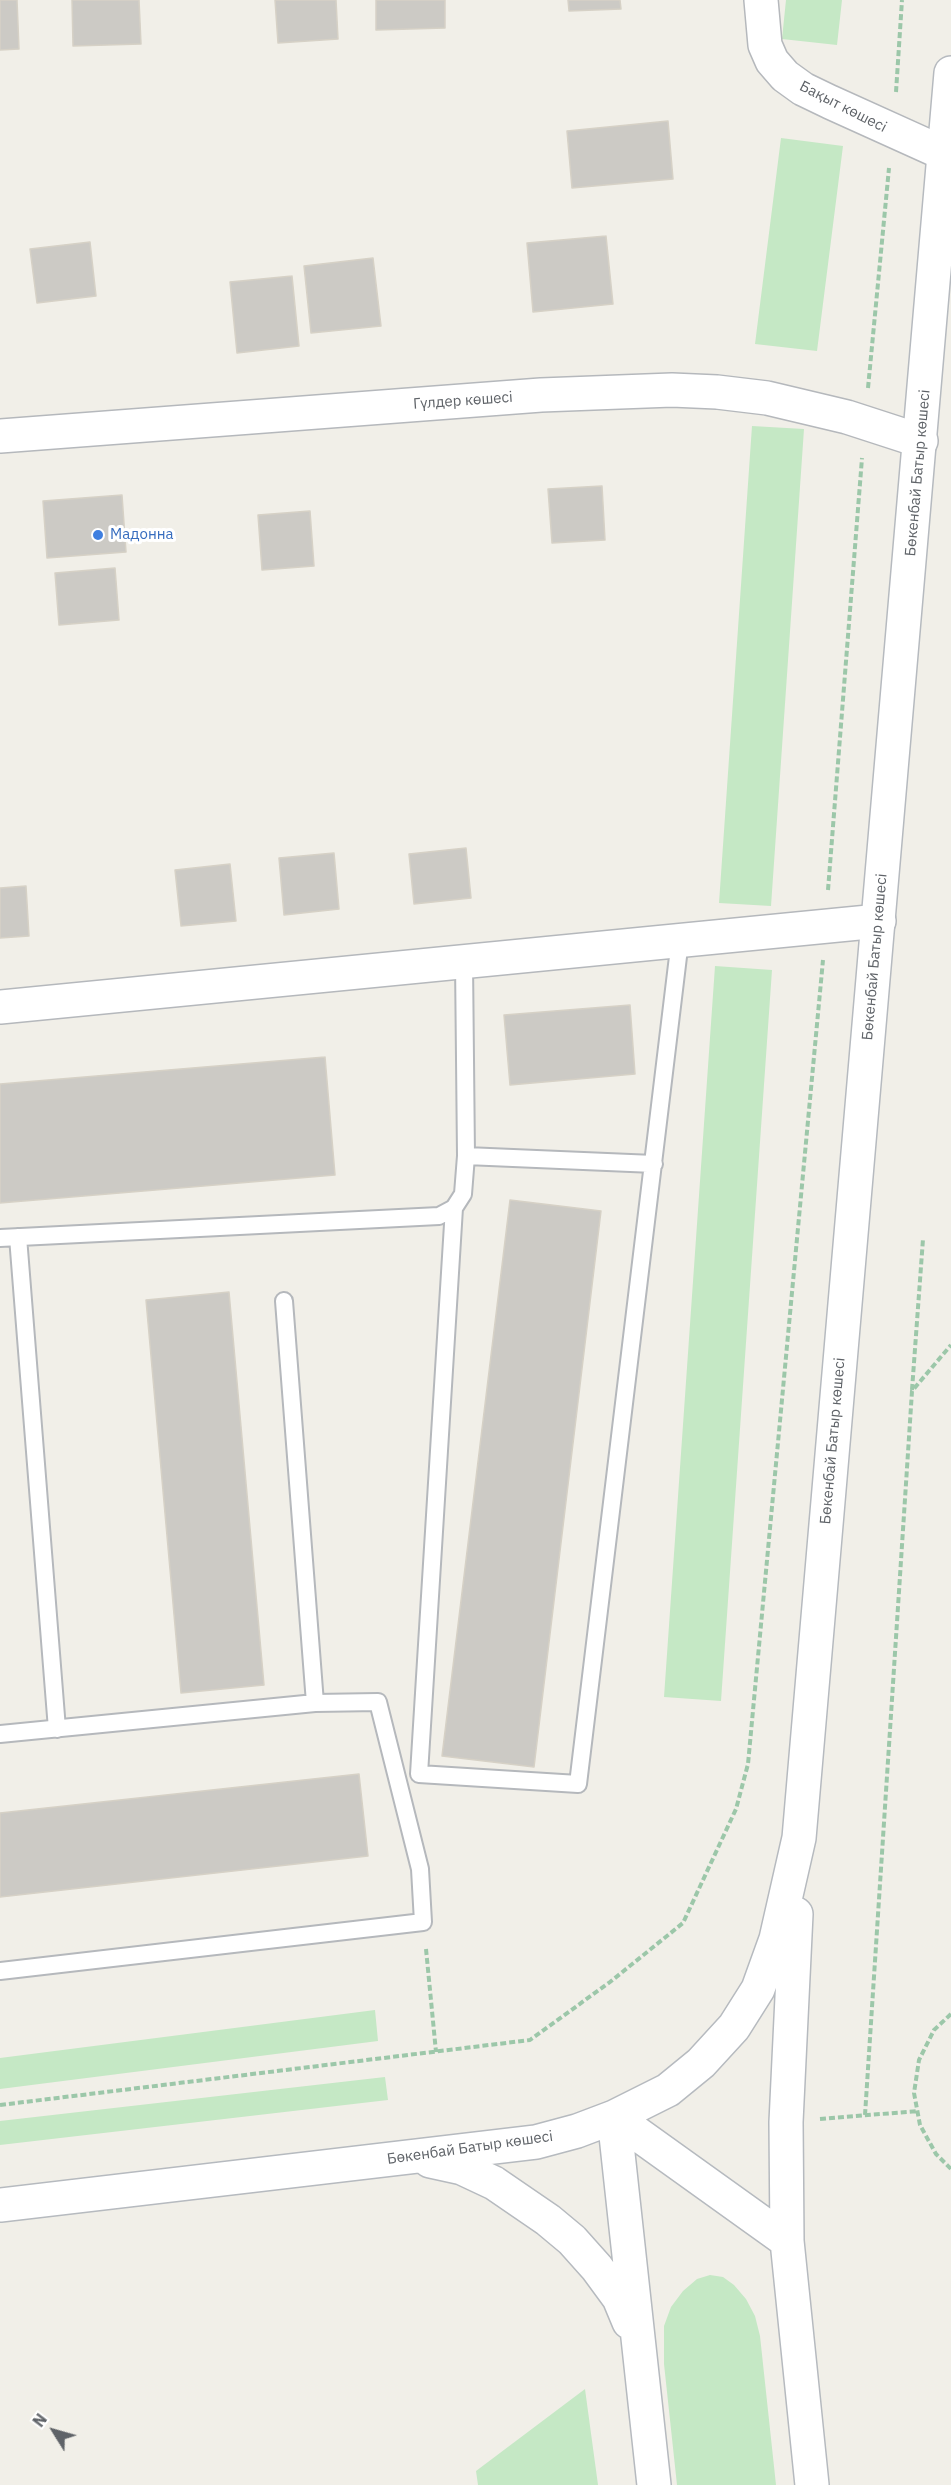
<!DOCTYPE html>
<meta charset="utf-8">
<style>
body{margin:0}
#map{position:relative;width:951px;height:2485px;overflow:hidden;background:#f1efe8;font-family:"IBM Plex Sans",sans-serif}
canvas{display:block}
.north{position:absolute;left:24px;top:2401px;width:60px;height:60px;-webkit-text-stroke:4px #fff;paint-order:stroke;rotate:307deg;font-size:16px;font-weight:700;line-height:24px;text-align:center;color:#5f6368}
.north::after{content:'';display:block;margin:auto;width:21px;height:27px;background:#5f6368;clip-path:polygon(50% 0,100% 100%,50% 72%,0 100%)}
</style>
<div id="map">
<canvas width="951" height="2485"></canvas>
<div class="north">N</div>
</div>
<script>
const g = document.querySelector('canvas').getContext('2d');
g.lineJoin = 'round';
function fill(path, color) { g.fillStyle = color; g.fill(path, 'evenodd'); }
const toPath = rows => new Path2D(rows.map(r => 'M' + r).join(''));
function trace(path, color, width, dash) { g.strokeStyle = color; g.lineWidth = width; g.lineCap = dash ? 'butt' : 'round'; g.setLineDash(dash || []); g.stroke(path); }
function label(font, color, halo, rows, align = 'center') {
  g.font = font + ' "IBM Plex Sans",sans-serif'; g.lineWidth = 6; g.setLineDash([]); g.textBaseline = 'middle'; g.strokeStyle = halo; g.fillStyle = color; for (const [text, x, y, turn = 0] of rows) {
    g.save(); g.translate(x, y); g.rotate((+turn || 0) * Math.PI / 180); g.textAlign = isNaN(turn) ? turn : align; if (halo) g.strokeText(text, 0, 0); g.fillText(text, 0, 0); g.restore();
  }
}
const green = toPath([
 [786,0,842,0,837,45,782,39],
 [781,138,843,146,817,351,755,344],
 [752,426,804,429,771,906,719,903],
 [715,966,772,970,721,1701,664,1697],
 [375,2010,378,2041,0,2089,0,2058],
 [385,2077,388,2100,0,2145,0,2121],
 [710,2275,723,2277,734,2285,746,2299,755,2316,760,2336,776,2485,677,2485,664,2364,664,2326,671,2307,683,2291,697,2279],
 [585,2389,598,2485,478,2485,476,2471]
]);
const building = toPath([
 [0,0,17,0,19,49,0,50,0,0],
 [72,0,139,0,141,44,73,46,72,0],
 [275,0,336,0,338,39,278,43,275,0],
 [376,0,445,0,445,28,376,30,376,0],
 [568,0,620,0,621,9,569,11,568,0],
 [668,121,673,179,572,188,567,131,668,121],
 [606,236,613,304,533,312,527,243,606,236],
 [90,242,96,296,37,303,30,249,90,242],
 [373,258,381,326,311,333,304,266,373,258],
 [292,276,299,346,237,353,230,282,292,276],
 [602,486,605,540,552,543,548,489,602,486],
 [122,495,126,552,47,558,43,501,122,495],
 [310,511,314,566,262,570,258,515,310,511],
 [115,568,119,620,59,625,55,573,115,568],
 [466,848,471,898,414,904,409,854,466,848],
 [334,853,339,909,284,915,279,858,334,853],
 [230,864,236,921,181,926,175,870,230,864],
 [26,886,29,936,0,938,0,888,26,886],
 [630,1005,635,1074,510,1085,504,1015,630,1005],
 [325,1057,335,1175,0,1203,0,1084,325,1057],
 [510,1200,601,1211,534,1767,442,1756,510,1200],
 [229,1292,264,1685,181,1693,146,1300,229,1292],
 [359,1774,368,1856,0,1897,0,1813,359,1774]
]);
const path = toPath([
 [896,92,902,0],
 [868,388,889,168],
 [828,890,862,458],
 [912,1390,923,1239],
 [426,1949,436,2052],
 [951,2014,934,2030,919,2060,914,2093,920,2125,936,2154,951,2169],
 [0,2105,530,2040,610,1982,683,1923,736,1809,748,1764,823,960],
 [865,2115,912,1391,951,1345],
 [820,2119,918,2111]
]);
const service = toPath([
 [466,1156,654,1164],
 [454,1208,419,1774,578,1784,680,940],
 [18,1237,57,1729],
 [0,1238,439,1216,454,1208,463,1194,466,1156,464,962],
 [284,1301,315,1703],
 [0,1734,315,1703,378,1702,420,1869,423,1922,0,1971]
]);
const minor = toPath([
 [761,0,765,45,772,61,785,76,803,89,830,102,945,154],
 [0,436,541,395,672,390,717,392,767,398,847,417,921,441],
 [0,1007,879,921]
]);
const secondary = toPath([
 [796,1914,786,2122,787,2241,812,2485],
 [614,2117,654,2485],
 [614,2117,787,2241],
 [430,2161,462,2168,494,2183,548,2220,572,2240,597,2268,619,2298,629,2322],
 [0,2205,536,2142,577,2131,614,2117,668,2090,701,2063,734,2027,758,1989,776,1939,799,1838,951,73]
]);
const markers = [
 [98,535,6,"#3f7fe0"]
];
const streetNames = [
 ["Бақыт көшесі",843,107,27],
 ["Гүлдер көшесі",463,401,-4],
 ["Бөкенбай Батыр көшесі",918,473,-85],
 ["Бөкенбай Батыр көшесі",875,957,-85],
 ["Бөкенбай Батыр көшесі",833,1441,-85],
 ["Бөкенбай Батыр көшесі",470,2148,-8]
];
const shopNames = [
 ["Мадонна",110,535]
];
fill(green, '#c5e8c5');
fill(building, '#cccac5');
trace(building, '#d6d1c6', 1.5);
trace(service, '#b5b8bc', 20);
trace(minor, '#b5b8bc', 36);
trace(secondary, '#b6babf', 36);
trace(path, '#9cc7a9', 4, [6, 3]);
trace(service, '#fff', 16);
trace(minor, '#fff', 33);
trace(secondary, '#fff', 33);
for (const [x, y, r, color] of markers) { const dot = new Path2D(); dot.arc(x, y, r, 0, 2 * Math.PI); g.fillStyle = color; g.fill(dot); trace(dot, '#fff', 2); }
label('15px', '#5f6368', '#fff', streetNames);
label('15px', '#366cbe', '#fff', shopNames, 'left');
</script>
